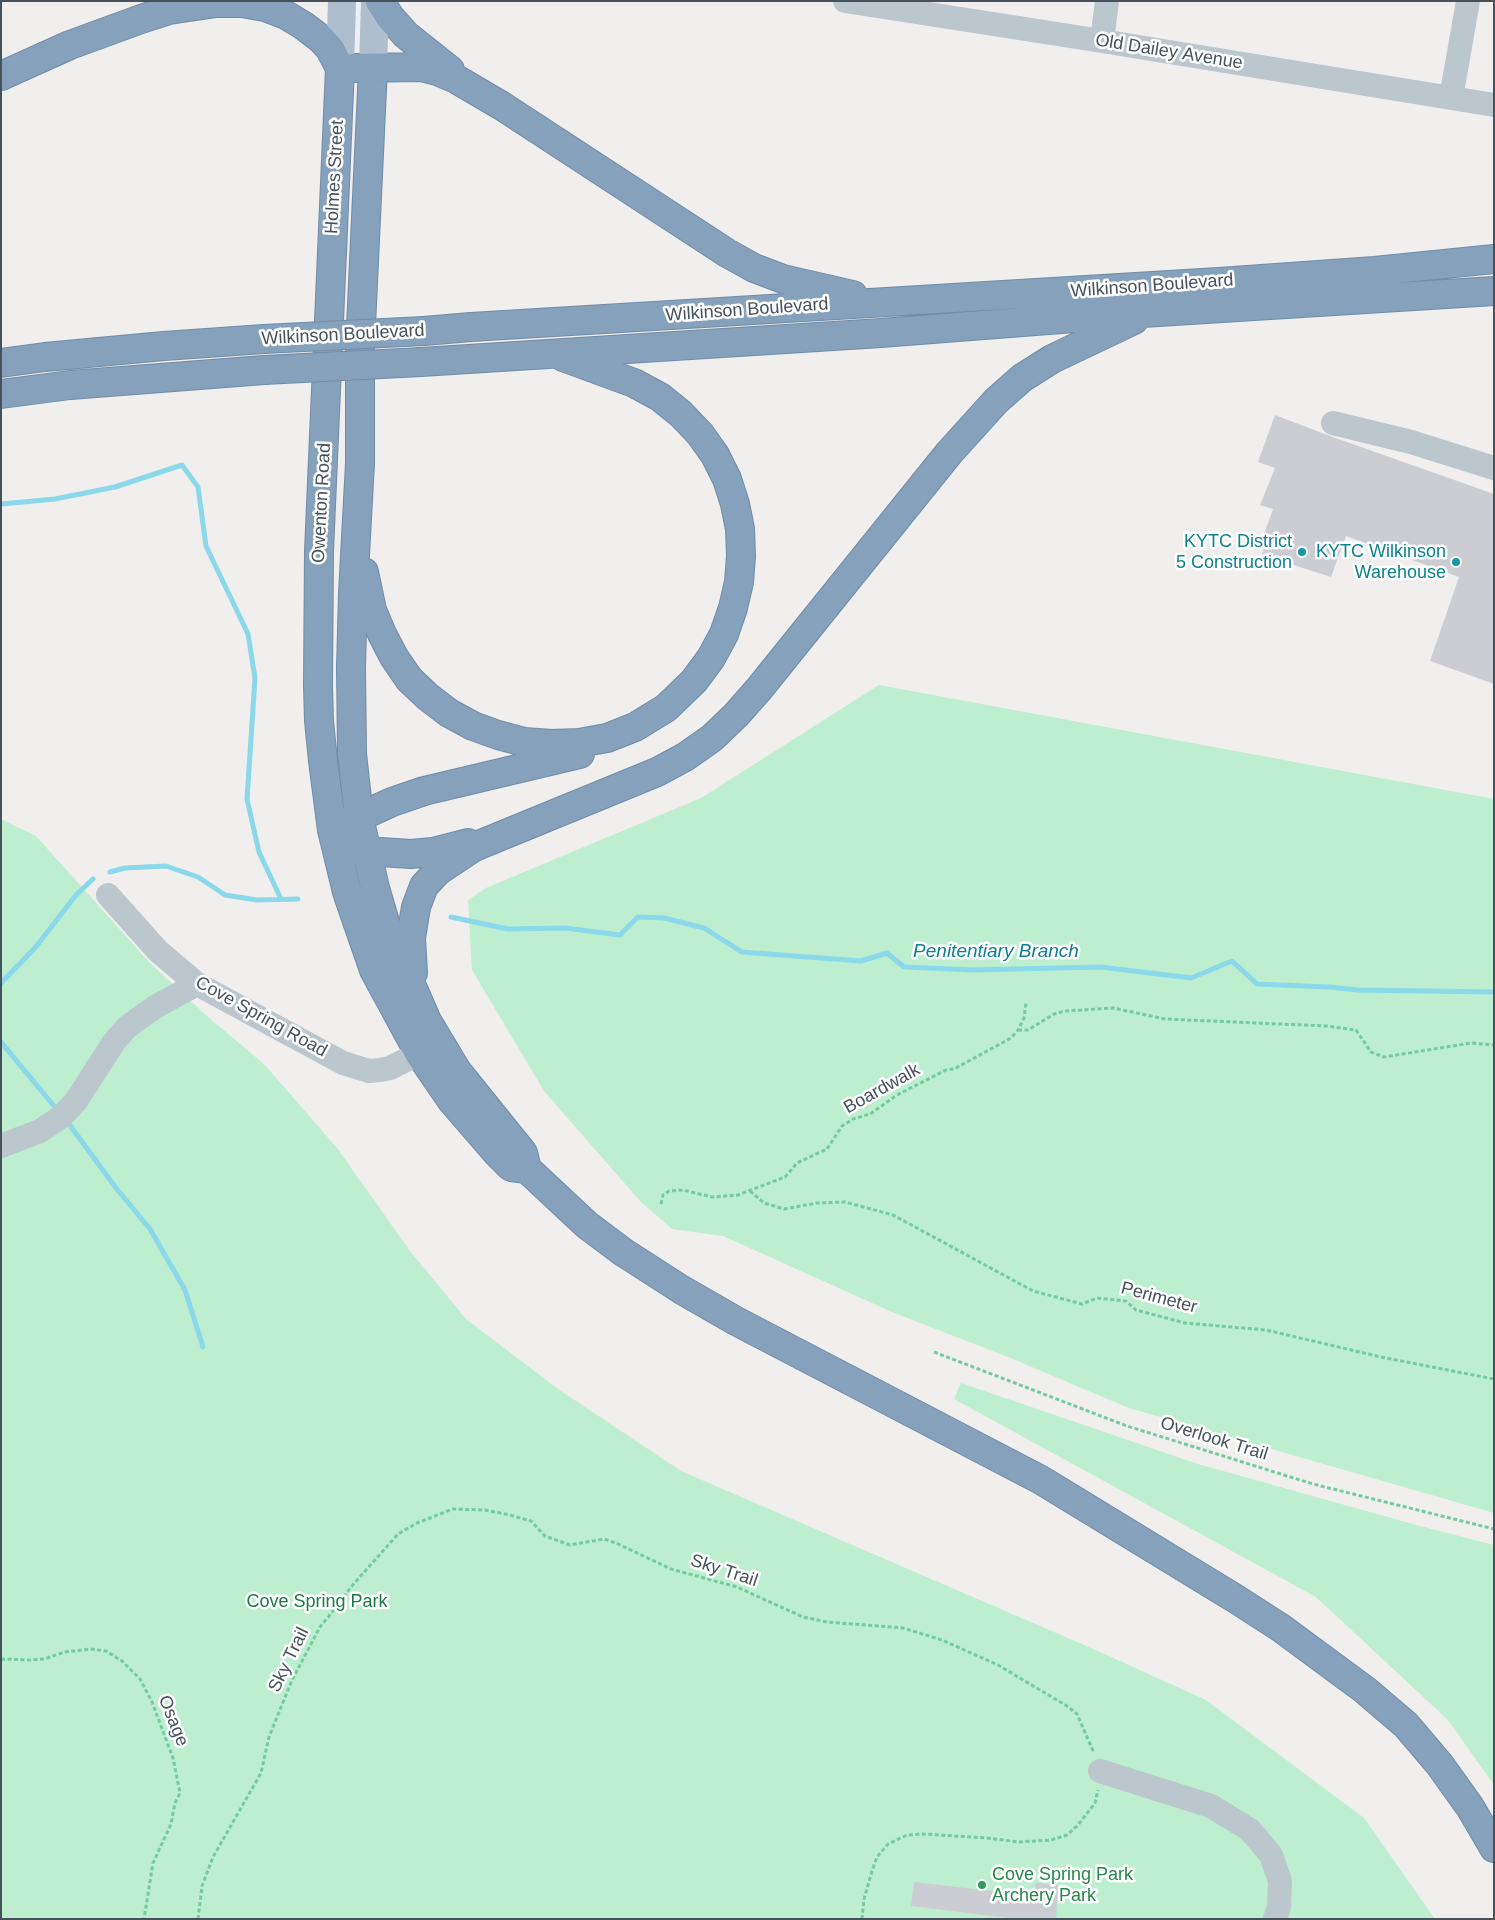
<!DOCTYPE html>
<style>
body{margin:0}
#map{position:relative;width:1495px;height:1920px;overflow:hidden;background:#f1eeee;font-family:Helvetica,sans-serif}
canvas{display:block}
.frame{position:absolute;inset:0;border:2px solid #46525b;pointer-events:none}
</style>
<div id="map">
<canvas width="1495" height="1920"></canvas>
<div class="frame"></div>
</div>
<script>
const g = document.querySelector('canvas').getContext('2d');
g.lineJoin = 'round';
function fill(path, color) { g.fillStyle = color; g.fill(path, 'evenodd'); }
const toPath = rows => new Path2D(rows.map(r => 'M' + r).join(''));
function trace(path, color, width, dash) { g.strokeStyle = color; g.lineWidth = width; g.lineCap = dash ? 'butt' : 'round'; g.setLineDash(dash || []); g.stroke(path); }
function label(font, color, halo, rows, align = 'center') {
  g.font = font + ' Helvetica,sans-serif'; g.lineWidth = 5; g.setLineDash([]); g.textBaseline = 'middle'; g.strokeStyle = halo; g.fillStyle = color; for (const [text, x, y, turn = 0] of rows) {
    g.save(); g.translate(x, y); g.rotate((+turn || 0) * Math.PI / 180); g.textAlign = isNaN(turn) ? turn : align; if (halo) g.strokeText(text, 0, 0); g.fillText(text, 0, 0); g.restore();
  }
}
const green = toPath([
 [879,685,1494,799,1494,1513,1129,1408,1008,1357,892,1312,723,1236,672,1229,641,1202,544,1091,472,970,468,900,486,888,701,798],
 [1,819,36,836,150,963,208,1017,264,1064,337,1148,410,1251,466,1319,558,1389,681,1471,1091,1648,1206,1700,1364,1818,1435,1919,1,1919],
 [961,1383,1198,1464,1420,1526,1494,1545,1494,1785,1448,1720,1316,1597,954,1399]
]);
const stream = toPath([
 [1,504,55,499,115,487,182,465,198,487,206,546,248,634,255,678,247,799,259,852,281,899],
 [110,872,125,868,166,866,198,877,225,895,257,900,298,899],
 [451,917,508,929,565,928,620,935,638,917,664,918,704,928,742,952,861,961,887,953,904,967,973,970,1101,967,1191,978,1232,961,1257,984,1329,987,1358,990,1494,992],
 [1,983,35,948,76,895,93,879],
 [1,1042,54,1106],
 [69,1124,116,1188,150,1229,185,1290,203,1347]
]);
const building = toPath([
 [1275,415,1330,436,1494,494,1494,684,1430,661,1459,577,1346,536,1331,577,1262,555,1264,548,1259,548,1273,509,1260,505,1275,468,1258,462],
 [914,1882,1034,1896,1036,1883,1058,1885,1056,1919,1017,1919,911,1906]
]);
const path = toPath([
 [1018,1030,1028,1030,1054,1014,1065,1011,1113,1008,1165,1019,1326,1026,1356,1030,1371,1052,1384,1057,1471,1043,1494,1045],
 [750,1191,764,1203,784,1209,817,1203,845,1202,893,1215,1033,1291,1082,1304,1097,1298,1126,1301,1136,1310,1185,1323,1266,1330,1381,1357,1494,1379],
 [661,1204,663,1195,669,1191,683,1190,712,1197,738,1195,785,1177,797,1163,827,1149,842,1126,853,1119,870,1114,897,1095,946,1070,954,1069,1011,1038,1018,1030,1024,1018,1026,1003],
 [934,1352,1127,1426,1313,1484,1494,1529],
 [1,1659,30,1660,44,1659,65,1652,90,1649,106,1651,122,1661,140,1679,152,1702,173,1758,180,1793,175,1803,171,1824,153,1863,144,1919],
 [198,1919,202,1886,213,1857,261,1773,269,1737,292,1680,320,1627,338,1605,351,1587,398,1534,417,1523,453,1509,485,1510,510,1515,531,1521,545,1536,570,1545,604,1539,618,1544,671,1569,737,1587,803,1617,827,1622,903,1628,942,1640,998,1665,1067,1706,1077,1714,1094,1753],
 [862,1919,864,1899,872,1871,877,1857,888,1844,907,1835,923,1834,987,1838,1019,1842,1051,1840,1067,1835,1078,1825,1095,1803,1098,1790]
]);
const minor = toPath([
 [845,1,1102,41,1494,105],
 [1102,41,1107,1],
 [1451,98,1468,1],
 [1333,423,1411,442,1494,468],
 [108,895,158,951,197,984,343,1063,369,1071,380,1070,390,1068,435,1045],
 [1,1146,40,1131,61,1117,76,1101,114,1042,127,1027,155,1007,197,984],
 [1100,1771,1211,1806,1250,1830,1271,1855,1280,1881,1279,1907,1275,1919]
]);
const major = toPath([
 [340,68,342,1],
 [373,68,375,1]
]);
const highway = toPath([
 [380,1,390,17,406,35,450,70],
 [340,68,319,551,318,685,319,721,323,761,332,830,347,892,374,970,419,1053,452,1101,497,1153,511,1167,527,1169],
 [354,68,421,67,437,71,456,79,502,106,727,253,754,268,783,279,853,295],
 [373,68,360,347,360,463,353,593,351,668,352,754,359,817,375,888,387,929,427,1021,457,1071,523,1153,527,1169,587,1225,623,1252,682,1290,736,1321,1041,1480,1236,1599,1281,1628,1365,1690,1406,1725,1440,1765,1470,1807,1494,1848],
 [1,76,70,45,141,19,169,10,216,3,242,3,265,7,286,15,304,26,321,39,330,49,340,68],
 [424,331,471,327,1219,282,1375,271,1494,259],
 [421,362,881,333,1126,314,1494,291],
 [1,363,45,357,164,346,264,339],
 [1,394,70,385,264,370],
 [364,572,372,610,382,634,394,657,409,679,428,697,449,713,473,726,498,735,524,742,551,744,579,743,607,738,635,727,666,708,694,681,711,658,724,634,733,608,739,582,741,556,740,529,735,504,727,479,715,455,700,434,681,414,660,397,634,383,563,357],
 [344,824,392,802,424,791,580,754],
 [350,850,411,854,433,852,468,843],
 [413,973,411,938,416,907,424,886,438,871,474,847,657,772,685,757,712,738,736,715,759,689,949,453,996,401,1022,378,1052,359,1134,320]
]);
const highwayBridge = toPath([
 [264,339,424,331],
 [264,370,421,362]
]);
const markers = [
 [1302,552,5,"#0f9aa8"],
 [1456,562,5,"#0f9aa8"],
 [982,1885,5,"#2e9e5b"]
];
const streetNames = [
 ["Old Dailey Avenue",1169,52,9],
 ["Holmes Street",335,177,-87],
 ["Wilkinson Boulevard",1152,286,-4],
 ["Wilkinson Boulevard",747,310,-4],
 ["Wilkinson Boulevard",343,335,-3],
 ["Owenton Road",322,503,-87],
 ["Cove Spring Road",261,1017,29],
 ["Boardwalk",882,1089,-29],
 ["Perimeter",1159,1298,15],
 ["Overlook Trail",1214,1439,17],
 ["Sky Trail",724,1571,18],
 ["Sky Trail",289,1660,-64],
 ["Osage",173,1721,68]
];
const cultureNames = [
 ["KYTC District",1292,542],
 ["5 Construction",1292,563],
 ["KYTC Wilkinson",1446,552],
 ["Warehouse",1446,573]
];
const parkNames = [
 ["Cove Spring Park",317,1602]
];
const leisureNames = [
 ["Cove Spring Park",992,1875],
 ["Archery Park",992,1896]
];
const waterNames = [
 ["Penitentiary Branch",996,952]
];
fill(green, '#bceecf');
trace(stream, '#8ad8ea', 5);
fill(building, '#cbcdd3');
trace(highway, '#718ca8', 30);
trace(path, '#75cba0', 3, [4, 2.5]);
trace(minor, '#bcc6cd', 24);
trace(major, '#aebecd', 28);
trace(highway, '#86a1bc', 28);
trace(highwayBridge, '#718ca8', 30, []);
trace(highwayBridge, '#86a1bc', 28);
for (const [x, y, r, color] of markers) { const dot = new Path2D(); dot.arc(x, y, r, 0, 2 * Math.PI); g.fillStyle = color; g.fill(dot); trace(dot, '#fff', 2); }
label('18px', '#46525b', '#fff', streetNames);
label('18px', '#0d838f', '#fff', cultureNames, 'right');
label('18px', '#187b48', '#fff', parkNames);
label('18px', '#27864d', '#fff', leisureNames, 'left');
label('italic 19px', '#0e7d97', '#fff', waterNames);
</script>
